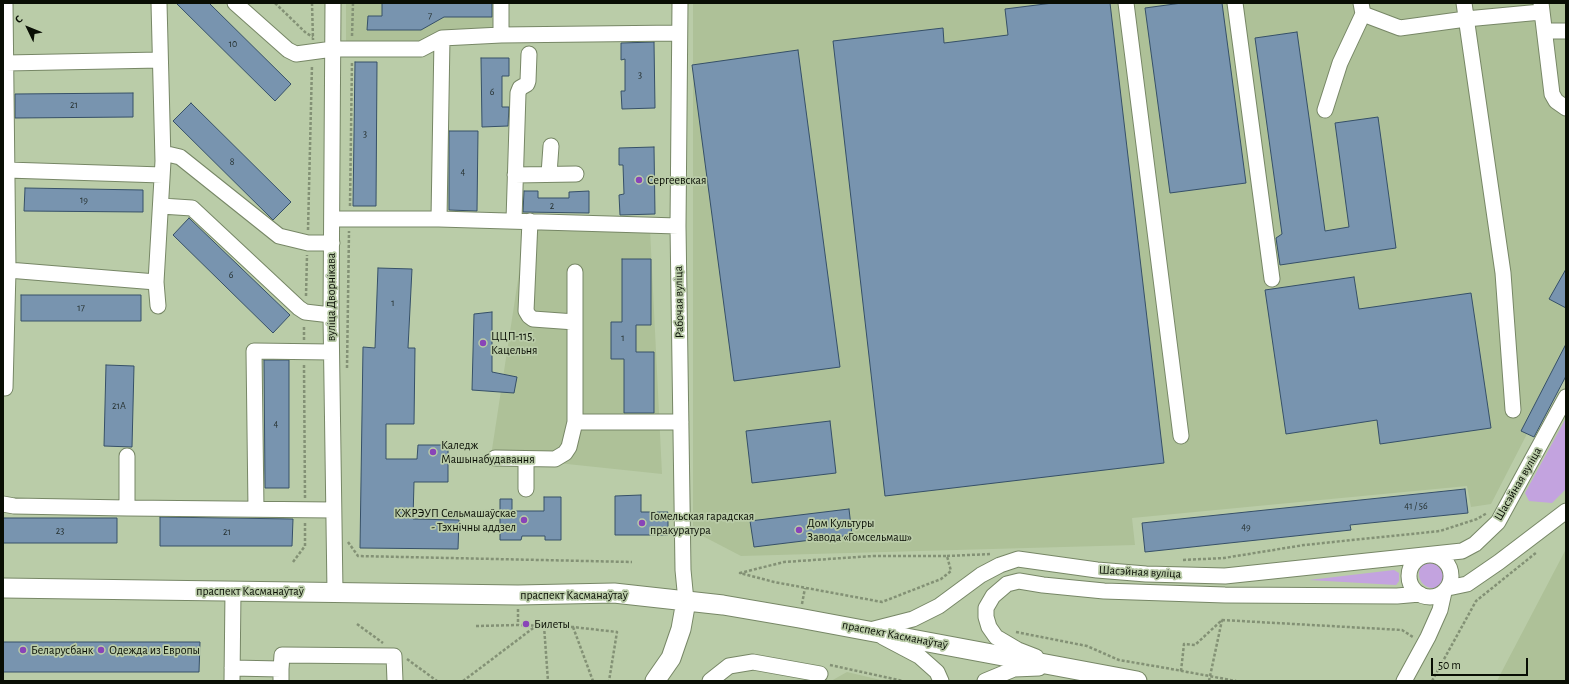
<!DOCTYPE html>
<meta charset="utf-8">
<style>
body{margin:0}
#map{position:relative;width:1569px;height:684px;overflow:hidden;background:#bacca8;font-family:"Alegreya Sans",sans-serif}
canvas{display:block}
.frame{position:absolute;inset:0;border:4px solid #090e04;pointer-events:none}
.north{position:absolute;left:8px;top:8px;width:40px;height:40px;-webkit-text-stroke:3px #bacca8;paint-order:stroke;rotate:313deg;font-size:11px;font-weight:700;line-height:16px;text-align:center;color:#090e04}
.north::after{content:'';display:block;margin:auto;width:14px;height:18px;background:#090e04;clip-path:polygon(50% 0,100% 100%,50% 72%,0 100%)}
.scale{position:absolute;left:1431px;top:658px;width:97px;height:18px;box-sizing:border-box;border:2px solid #090e04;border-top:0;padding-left:5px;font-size:12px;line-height:14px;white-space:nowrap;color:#090e04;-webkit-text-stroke:3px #bacca8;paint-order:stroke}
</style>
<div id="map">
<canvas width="1569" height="684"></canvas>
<div class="frame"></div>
<div class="north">С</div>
<div class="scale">50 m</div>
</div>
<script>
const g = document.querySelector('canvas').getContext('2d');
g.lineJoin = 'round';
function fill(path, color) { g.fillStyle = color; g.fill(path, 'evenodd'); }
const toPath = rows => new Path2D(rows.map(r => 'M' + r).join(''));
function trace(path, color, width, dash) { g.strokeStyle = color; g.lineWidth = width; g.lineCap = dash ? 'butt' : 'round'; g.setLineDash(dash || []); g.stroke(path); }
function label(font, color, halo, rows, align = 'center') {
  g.font = font + ' "Alegreya Sans",sans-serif'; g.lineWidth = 3.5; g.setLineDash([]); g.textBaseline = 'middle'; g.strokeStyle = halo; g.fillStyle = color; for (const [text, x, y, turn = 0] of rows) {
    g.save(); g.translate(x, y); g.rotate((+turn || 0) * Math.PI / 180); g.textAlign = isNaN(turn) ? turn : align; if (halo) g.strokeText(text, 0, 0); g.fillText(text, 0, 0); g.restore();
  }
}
const built = toPath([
 [346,3,502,3,502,30,417,45,346,45],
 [693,3,1566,3,1566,358,1491,504,1471,507,1467,486,1132,518,1135,545,741,556,693,531],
 [524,223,650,229,662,474,491,456,525,234],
 [1566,549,1566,681,1497,681,1501,673],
 [847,672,885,681,831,681]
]);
const green = toPath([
 [1566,418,1566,489,1552,503,1529,501,1525,493],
 '1419 574a14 14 0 1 1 28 0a14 14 0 1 1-28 0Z',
 [1394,570,1399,573,1399,581,1396,585,1309,580]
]);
const building = toPath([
 [176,3,209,3,291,84,275,101,176,3],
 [382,3,492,3,492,17,444,17,421,30,367,30,368,16,382,16,382,3],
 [1053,3,1110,3,1164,463,885,496,833,41,943,28,944,43,1008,35,1005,9,1053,3],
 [1182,3,1222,3,1246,183,1170,193,1145,8,1182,3],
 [1297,32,1325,231,1349,227,1335,123,1378,117,1396,248,1280,265,1276,238,1282,234,1255,38,1297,32],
 [654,42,655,108,622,109,621,91,625,91,625,59,621,60,621,43,654,42],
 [798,50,840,367,734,381,692,65,798,50],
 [481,58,509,58,509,76,502,76,502,107,509,107,508,126,482,127,481,58],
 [355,62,377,62,376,206,353,206,355,62],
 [133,93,133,117,15,118,15,94,133,93],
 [191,103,291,202,273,220,173,121,191,103],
 [449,131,478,131,477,211,449,210,449,131],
 [654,147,655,214,620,215,619,195,624,194,623,165,619,165,619,148,654,147],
 [25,188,143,190,143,212,24,211,25,188],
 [524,191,538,191,538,198,569,198,569,192,589,191,589,213,523,212,524,191],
 [189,218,290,315,273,333,173,235,189,218],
 [622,259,651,259,651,325,636,325,636,352,654,352,654,413,624,413,624,359,611,359,611,322,622,322,622,259],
 [378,268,412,269,408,348,415,348,414,424,386,424,386,459,417,459,418,445,448,445,448,482,414,482,413,519,459,520,458,549,360,548,363,347,375,348,378,268],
 [1566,269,1566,308,1549,299,1566,269],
 [1354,277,1359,309,1471,293,1491,428,1380,444,1377,420,1286,434,1265,290,1354,277],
 [21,295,141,295,141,321,21,321,21,295],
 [492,312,492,372,517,377,514,393,472,390,474,314,492,312],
 [1566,344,1566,376,1534,437,1521,431,1566,344],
 [264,360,289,360,289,488,265,488,264,360],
 [106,365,134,366,132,447,104,446,106,365],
 [830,421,836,473,752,483,746,431,830,421],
 [1465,489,1468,513,1350,525,1351,530,1145,552,1142,523,1465,489],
 [641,495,641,512,668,512,668,535,615,535,615,496,641,495],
 [544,497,561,497,561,540,545,540,545,536,522,536,521,540,500,540,500,499,512,499,512,511,544,511,544,497],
 [849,509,852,535,754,547,750,521,849,509],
 [160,517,293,519,292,546,160,546,160,517],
 [3,518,117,518,117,543,3,543,3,518],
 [3,642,200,642,199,672,3,672,3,642]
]);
const path = toPath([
 [275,3,306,33,313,37],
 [312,3,313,40],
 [352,36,353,3],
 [350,206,352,61],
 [308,230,312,65],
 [306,296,307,255],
 [304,340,304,325],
 [304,365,305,498],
 [347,368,349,231],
 [348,542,358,556,632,562],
 [873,556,947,556,951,571,941,579,882,602,774,582,740,573,784,562,873,556],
 [947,556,991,554],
 [1183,560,1224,558,1304,545,1440,531,1477,519,1487,513],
 [293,562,305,546,305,523],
 [802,604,805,588],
 [518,609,518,625],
 [357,624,383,643],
 [476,626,518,625,573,627,617,632,609,681],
 [544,626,548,681],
 [573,627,593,681],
 [1016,632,1087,646,1119,660,1166,668],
 [407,659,437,681],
 [830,665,903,681],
 [1181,671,1184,644,1195,645,1222,620,1402,630,1413,637],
 [463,681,536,626],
 [1209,681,1222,620],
 [1432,681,1476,601,1537,552]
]);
const minor = toPath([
 [235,3,288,50,296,54,333,49,421,49,442,38,501,35,679,33],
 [333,3,331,315,335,592],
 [501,3,501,35],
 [680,3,678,226,683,570,686,601],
 [1126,3,1181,436],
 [1235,3,1272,279],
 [1361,3,1363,14,1400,28,1466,19,1541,12],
 [1464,3,1503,273,1513,410],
 [1541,3,1552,94,1556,101,1566,108],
 [1545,31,1566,31],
 [442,38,439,219,678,226],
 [6,63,160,60],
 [1325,110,1340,63,1363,14],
 [163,153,180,157,279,236,308,243,332,243],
 [7,170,162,175],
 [549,174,551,146],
 [515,175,576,174],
 [161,206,192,208,299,308,305,312,331,315],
 [333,219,439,219],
 [514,220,518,93,520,88,527,84,528,81,529,54],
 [530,221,526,311,529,316,533,319,575,322],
 [8,270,156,282],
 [575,272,575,422,681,422],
 [158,306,156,282,163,161,159,3],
 [5,388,8,270,5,3],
 [495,458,555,459,565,453,569,447,575,422],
 [526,459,526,489],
 [3,504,14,506,127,508,333,510],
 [127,508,127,456],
 [256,509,254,351,331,352],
 '1409 576a21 21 0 1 1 42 0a21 21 0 1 1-42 0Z',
 [1448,588,1467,584,1499,562,1566,511],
 [870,630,913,619,939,606,981,575,1000,565,1018,559,1097,570,1146,574,1225,576,1462,551,1475,544,1498,522,1566,397],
 [883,637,919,656,937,672,941,681],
 [1036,657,1018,650,996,637,989,627,986,617,986,608,993,596,1007,584,1019,581,1043,585,1104,591,1225,595,1397,596,1420,594],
 [232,668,281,669,281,681],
 [281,669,282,655,394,656,395,681],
 [232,681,233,591],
 [710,681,729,666,753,662,820,674],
 [985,681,1014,669,1039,668],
 [1404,681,1428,637,1440,610,1444,592]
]);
const major = toPath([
 [3,588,518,595,614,593,723,605,799,618,1137,681],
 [655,681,671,658,681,629,686,601]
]);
const pathBridge = toPath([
 [1166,668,1236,681]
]);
const markers = [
 [639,180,4,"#8944b8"],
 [483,343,4,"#8944b8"],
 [433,452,4,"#8944b8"],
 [524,520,4,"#8944b8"],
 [642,523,4,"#8944b8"],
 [799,530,4,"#8944b8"],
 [526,624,4,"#8944b8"],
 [23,650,4,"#8944b8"],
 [101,650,4,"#8944b8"]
];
const numberNames = [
 ["7",430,16],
 ["10",233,44],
 ["3",640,75],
 ["6",492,92],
 ["21",74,105],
 ["3",365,134],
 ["8",232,162],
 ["4",463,172],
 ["19",84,200],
 ["2",552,206],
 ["6",231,275],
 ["1",393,303],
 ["17",81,308],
 ["1",623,338],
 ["21А",119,406],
 ["4",276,424],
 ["41 / 56",1416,506],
 ["49",1246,527],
 ["23",60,531],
 ["21",227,532]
];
const poiNames = [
 ["Сергеевская",647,180],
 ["ЦЦП-115,",491,336],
 ["Кацельня",491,350],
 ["Каледж",441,445],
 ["Машынабудавання",441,459],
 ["КЖРЭУП Сельмашаўскае",516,513,"right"],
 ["- Тэхнічны аддзел",516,527,"right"],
 ["Гомельская гарадская",650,516],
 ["пракуратура",650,530],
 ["Дом Культуры",807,523],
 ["Завода «Гомсельмаш»",807,537],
 ["Билеты",534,624],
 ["Беларусбанк",31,650],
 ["Одежда из Европы",109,650]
];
const streetNames = [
 ["вуліца Дворнікава",331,297,-90],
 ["Рабочая вуліца",679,302,-91],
 ["Шасэйная вуліца",1518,484,-60],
 ["Шасэйная вуліца",1140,572,3],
 ["праспект Касманаўтаў",250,591],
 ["праспект Касманаўтаў",574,595],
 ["праспект Касманаўтаў",895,635,11]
];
fill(built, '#aec198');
fill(green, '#c3a3df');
fill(building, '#7894af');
trace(building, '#365068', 1);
trace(minor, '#778766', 17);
trace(major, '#778766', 21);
trace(path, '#839175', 2.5, [3, 2]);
trace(minor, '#fff', 15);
trace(major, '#fff', 19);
trace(pathBridge, '#839175', 2.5, [3, 2]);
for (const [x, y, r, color] of markers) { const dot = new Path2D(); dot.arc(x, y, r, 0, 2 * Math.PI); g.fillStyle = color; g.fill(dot); trace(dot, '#bacca8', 1.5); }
label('10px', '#25302f', null, numberNames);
label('12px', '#090e04', '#bacca8', poiNames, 'left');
label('12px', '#090e04', '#bacca8', streetNames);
</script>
